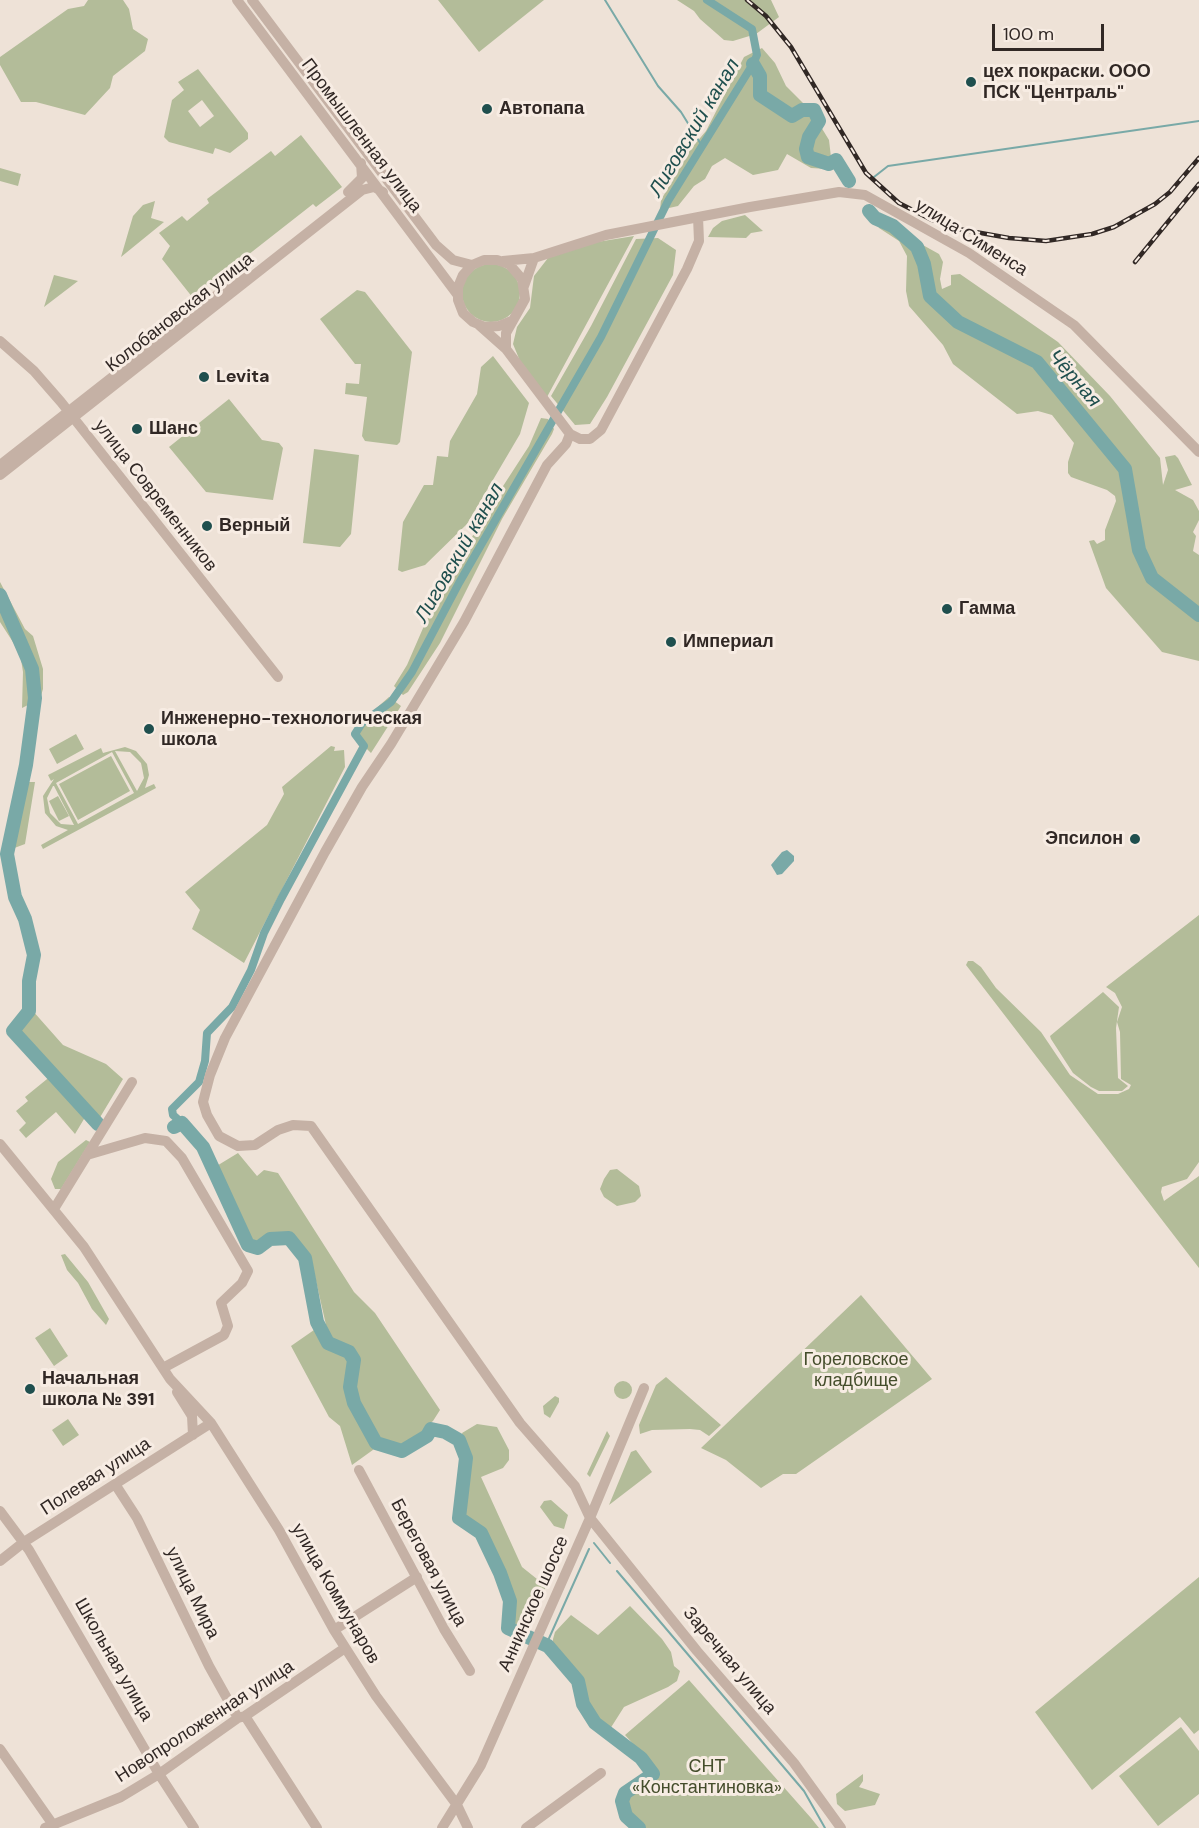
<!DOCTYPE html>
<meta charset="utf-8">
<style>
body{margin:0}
#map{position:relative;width:1199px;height:1828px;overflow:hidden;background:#eee2d7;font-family:"DM Sans",sans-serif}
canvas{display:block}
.scale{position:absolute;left:992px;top:24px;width:112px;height:27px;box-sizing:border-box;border:3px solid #312825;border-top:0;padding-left:8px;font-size:18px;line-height:21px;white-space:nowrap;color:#312825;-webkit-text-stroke:4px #f7ece3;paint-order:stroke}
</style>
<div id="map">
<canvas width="1199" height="1828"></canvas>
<div class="scale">100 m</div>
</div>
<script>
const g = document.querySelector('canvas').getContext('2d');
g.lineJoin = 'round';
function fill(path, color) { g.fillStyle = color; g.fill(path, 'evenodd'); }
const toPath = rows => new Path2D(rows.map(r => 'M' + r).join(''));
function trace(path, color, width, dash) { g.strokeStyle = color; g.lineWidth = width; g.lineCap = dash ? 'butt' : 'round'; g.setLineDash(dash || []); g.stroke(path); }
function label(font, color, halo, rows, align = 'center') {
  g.font = font + ' "DM Sans",sans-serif'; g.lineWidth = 6; g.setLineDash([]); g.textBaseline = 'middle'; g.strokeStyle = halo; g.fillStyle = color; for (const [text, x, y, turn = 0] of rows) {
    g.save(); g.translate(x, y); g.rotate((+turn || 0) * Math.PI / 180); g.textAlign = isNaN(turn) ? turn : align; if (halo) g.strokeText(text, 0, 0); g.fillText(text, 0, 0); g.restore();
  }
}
const green = toPath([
 [88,0,123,0,129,9,133,29,148,39,145,51,113,76,110,88,85,115,36,102,21,102,0,65,0,57,68,9,84,6],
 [438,0,544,0,479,52],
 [677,0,771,0,779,17,756,34,733,41,724,40,700,19,694,11],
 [762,48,775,63,786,86,804,104,815,109,818,122,829,140,832,166,827,169,811,168,787,154,778,170,753,175,725,158,712,166,705,179,694,186,678,206,660,210,661,200,690,150,706,131,744,57],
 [198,69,248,133,248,139,230,153,215,148,213,154,169,142,164,137,172,100,184,90,178,82],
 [202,100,214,116,200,127,188,111],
 [301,135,342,187,316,207,313,204,193,298,162,259,170,246,159,233,182,216,187,221,209,203,207,199,271,151,275,156],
 [0,168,21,174,18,186,0,181],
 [155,201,151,218,164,222,121,257,133,216,143,205],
 [745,215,763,231,751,233,746,238,708,237,713,228,722,221],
 [885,218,902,226,921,244,939,254,943,262,940,279,942,289,951,285,951,275,960,274,1058,342,1110,396,1160,458,1163,485,1168,470,1165,457,1175,455,1178,458,1192,485,1175,490,1193,500,1199,511,1199,520,1193,532,1196,536,1193,551,1199,555,1199,661,1162,652,1106,588,1089,541,1094,540,1097,544,1105,540,1105,530,1116,501,1115,496,1107,490,1071,477,1068,473,1068,462,1074,443,1052,415,1038,411,1017,414,953,364,943,345,909,306,906,291,907,256,899,241,879,228,877,223],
 [634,236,547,397,520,361,513,344,517,327,530,308,534,276,548,258,597,242],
 [658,238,676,250,673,275,607,397,590,424,575,425,551,396,591,326,636,239],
 '462 293a29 29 0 1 1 58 0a29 29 0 1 1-58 0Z',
 [54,275,78,281,44,307],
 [357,290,365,292,412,352,400,442,397,445,365,441,362,436,367,397,345,394,346,383,359,384,361,364,355,364,320,319],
 [493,356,529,403,520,434,467,524,425,565,402,572,398,570,403,522,424,485,433,485,437,456,448,457,450,441,477,394,481,367],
 [229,399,262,440,279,443,283,448,273,500,206,492,169,447],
 [541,418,548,419,554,429,552,434,502,519,440,643,408,692,403,695,394,686,407,665,427,619,483,517,529,446],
 [314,449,359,455,351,534,340,547,303,543],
 [0,582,25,629,33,636,43,669,43,689,40,699,22,708,23,672,20,653,0,622],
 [389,697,401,706,371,753,356,738,355,727],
 [76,734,84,749,57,764,49,749],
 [331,746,335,747,334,751,344,750,345,767,244,963,192,929,200,910,185,892,267,825,284,794,282,787],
 [125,747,136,751,147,764,149,775,145,788,154,784,156,788,43,849,41,845,68,830,56,826,45,813,43,796,54,779,51,781,48,775,101,748,103,753],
 [115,751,130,752,141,763,144,778,137,791],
 [112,752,134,793,78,824,56,783],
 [53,786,54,786,74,825,61,824,50,813,47,798],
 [111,756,130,791,78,820,59,784],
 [24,782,35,782,25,844,9,850],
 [58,796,69,816,59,821,49,801],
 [1199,915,1199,1162,1187,1179,1162,1187,1161,1192,1164,1201,1199,1176,1199,1268,966,965,968,961,973,961,981,967,996,988,1041,1032,1070,1075,1098,1094,1118,1094,1129,1089,1131,1085,1121,1079,1120,1032,1117,1022,1122,1007,1115,993,1106,987],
 [1103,992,1119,1007,1116,1028,1118,1078,1128,1086,1122,1091,1099,1091,1091,1087,1073,1073,1051,1039,1050,1036],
 [32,1010,63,1045,106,1064,123,1079,99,1119,16,1030],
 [52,1075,87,1114,75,1134,56,1112,26,1138,19,1130,26,1123,16,1111,28,1101,25,1097],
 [86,1140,90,1142,61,1189,55,1189,51,1179,58,1162],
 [238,1153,257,1176,264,1170,278,1173,354,1292,375,1313,440,1410,433,1421,424,1428,425,1432,416,1440,403,1445,392,1444,381,1442,375,1434,354,1393,358,1367,356,1356,351,1349,329,1338,311,1259,294,1237,281,1233,255,1242,247,1238,242,1230,215,1167],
 [617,1169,639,1186,641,1196,635,1202,617,1206,604,1197,600,1189,604,1179,610,1170],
 [65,1254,88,1282,109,1319,106,1325,92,1309,78,1283,67,1270,61,1255],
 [861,1295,932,1379,796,1474,783,1474,761,1488,726,1460,701,1448],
 [314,1325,317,1325,320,1338,327,1347,343,1351,351,1362,348,1385,351,1401,377,1447,352,1465,340,1426,329,1417,291,1346,314,1330],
 [50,1328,68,1356,54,1366,35,1338],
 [666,1377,721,1425,709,1436,700,1430,690,1429,652,1430,640,1434,639,1425,656,1385],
 '614 1390a9 9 0 1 1 18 0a9 9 0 1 1-18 0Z',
 [555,1396,559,1398,559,1402,550,1418,544,1414,543,1406],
 [68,1419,79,1435,63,1446,52,1430],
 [477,1424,497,1427,509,1450,509,1460,503,1468,481,1477,522,1567,537,1579,563,1541,567,1541,555,1568,546,1568,539,1580,546,1587,523,1627,511,1622,514,1598,489,1541,481,1530,461,1516,468,1457,462,1433],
 [607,1431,610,1436,590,1477,587,1474],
 [636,1450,652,1472,609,1505,631,1452],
 [551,1500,568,1515,564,1529,554,1526,540,1507,544,1501],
 [1199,1577,1199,1730,1194,1734,1180,1717,1092,1790,1035,1712],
 [630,1606,662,1639,671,1652,674,1666,680,1671,677,1681,668,1687,624,1707,610,1729,593,1713,577,1670,553,1644,553,1639,555,1632,571,1615,598,1635],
 [689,1680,811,1818,819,1828,643,1828,630,1814,626,1805,630,1796,652,1780,657,1770,625,1735],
 [1181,1727,1199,1751,1199,1794,1158,1826,1119,1776],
 [863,1774,863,1781,859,1787,880,1794,875,1805,845,1811,837,1804,836,1794]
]);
const water = toPath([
 [787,850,794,856,794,861,782,874,777,875,771,865,782,852]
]);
const stream = toPath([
 [605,0,658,86,681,112,702,146],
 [874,177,888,166,1199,121],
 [594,1543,610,1563],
 [617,1571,804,1791,825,1828],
 [546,1645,589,1549]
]);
const canal = toPath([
 [182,1123,173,1115,172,1109,199,1082,205,1061,207,1033,232,1007,251,970,264,933,281,899,364,746,355,734,362,723,391,702,412,672,459,583,601,337,668,201,753,64,757,55,752,29,707,0]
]);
const river = toPath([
 [753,64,760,76,760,95,792,116,802,110,814,110,819,121,809,137,806,149,808,157,829,164,836,160,849,181],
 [869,211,875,218,893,226,917,247,924,264,930,296,958,322,1037,362,1125,469,1139,550,1152,578,1199,615],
 [0,595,32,669,35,698,26,765,7,854,15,897,25,919,34,955,29,981,29,1011,13,1031,98,1124],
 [174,1127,182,1123,203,1147,248,1245,258,1248,270,1239,289,1238,305,1258,317,1322,328,1343,349,1352,354,1360,350,1387,354,1403,376,1443,402,1451,427,1436,431,1429,445,1432,459,1440,466,1458,459,1518,481,1533,500,1573,510,1601,508,1628,548,1646,578,1681,583,1704,595,1723,641,1758,653,1774,625,1793,622,1801,626,1816,639,1828]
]);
const minor = toPath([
 [237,0,457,294],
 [252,0,436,245,453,260,472,265],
 [348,192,362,178,361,163],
 [503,261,534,258,606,235,750,207,839,192,865,195,969,253,1074,325,1199,452],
 [524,286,534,258],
 [479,325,506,349,570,434,580,439,590,439,601,430,687,269,699,241,698,217],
 [0,341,34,371,61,402,278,677],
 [506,349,506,333,525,299,522,279,509,264,497,260,484,260,472,265,463,275,458,287,458,300,463,313,473,322,485,327,499,326,511,321],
 [570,434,566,444,547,465,464,622,391,744,362,787,325,852,225,1038,210,1075,203,1102,207,1115,219,1136,238,1146,255,1145,278,1130,293,1125,311,1126,520,1423,575,1486,590,1518,697,1651,794,1763,841,1828],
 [0,465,244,274],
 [0,475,362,190,374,187,383,192],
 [0,1144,84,1247,170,1379,211,1423,279,1530,334,1630,376,1696,457,1805,468,1828],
 [87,1155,145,1138,166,1141,182,1158,248,1271,242,1283,221,1303,228,1326,224,1335,163,1368],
 [54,1209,132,1082],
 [177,1392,192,1416,193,1435],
 [359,1470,444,1629,470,1671],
 [115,1484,137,1518,209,1666,238,1718],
 [0,1511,29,1550,159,1774,194,1828],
 [0,1561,24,1542,211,1423],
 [334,1630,417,1577],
 [245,1716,317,1828],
 [0,1749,54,1826],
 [45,1828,121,1797,159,1774,238,1718,245,1716,345,1648],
 [442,1828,481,1765,590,1518,644,1388],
 [526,1828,601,1773]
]);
const rail = toPath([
 [747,0,766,16,791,47,866,173,899,203,932,220,953,228,1009,238,1046,241,1092,234,1114,227,1155,204,1170,192,1199,158],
 [1135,262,1199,184]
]);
const markers = [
 [971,82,6,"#1f4f4e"],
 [487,109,6,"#1f4f4e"],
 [204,377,6,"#1f4f4e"],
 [137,429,6,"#1f4f4e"],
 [207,526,6,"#1f4f4e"],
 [947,609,6,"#1f4f4e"],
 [671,642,6,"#1f4f4e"],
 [149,729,6,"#1f4f4e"],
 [1135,839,6,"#1f4f4e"],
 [30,1389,6,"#1f4f4e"]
];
const poiNames = [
 ["цех покраски. ООО",983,72],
 ["ПСК \"Централь\"",983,93],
 ["Автопапа",499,109],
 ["Levita",216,377],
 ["Шанс",149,429],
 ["Верный",219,526],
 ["Гамма",959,609],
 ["Империал",683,642],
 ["Инженерно-технологическая",161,719],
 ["школа",161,740],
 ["Эпсилон",1123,839,"right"],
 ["Начальная",42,1379],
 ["школа № 391",42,1400]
];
const streetNames = [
 ["Промышленная улица",361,136,53],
 ["улица Сименса",971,238,32],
 ["Колобановская улица",180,313,-38],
 ["улица Современников",155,496,52],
 ["Полевая улица",96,1477,-33],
 ["Береговая улица",428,1563,62],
 ["улица Мира",192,1593,64],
 ["улица Коммунаров",335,1594,60],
 ["Аннинское шоссе",534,1604,-66],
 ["Школьная улица",113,1660,60],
 ["Заречная улица",729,1661,50],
 ["Новопроложенная улица",205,1722,-33]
];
const parkNames = [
 ["Гореловское",856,1360],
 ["кладбище",856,1381],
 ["СНТ",707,1767],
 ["«Константиновка»",707,1788]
];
const waterNames = [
 ["Лиговский канал",695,128,-59],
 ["Чёрная",1074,379,49],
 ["Лиговский канал",460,553,-60]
];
fill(green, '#b3bc99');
fill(water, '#79a9a7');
trace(stream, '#79a9a7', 2);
trace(canal, '#79a9a7', 8);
trace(river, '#79a9a7', 14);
trace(minor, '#c5b1a5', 10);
trace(rail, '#312825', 4.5);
trace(rail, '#f7ece3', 2, [7]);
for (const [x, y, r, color] of markers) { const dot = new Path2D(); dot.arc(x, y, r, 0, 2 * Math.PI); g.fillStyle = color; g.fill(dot); trace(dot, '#f7ece3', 2); }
label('bold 18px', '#312825', '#f7ece3', poiNames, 'left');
label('18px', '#312825', '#f7ece3', streetNames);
label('18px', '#444d2b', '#f7ece3', parkNames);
label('italic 20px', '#1f4f4e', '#f7ece3', waterNames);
</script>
